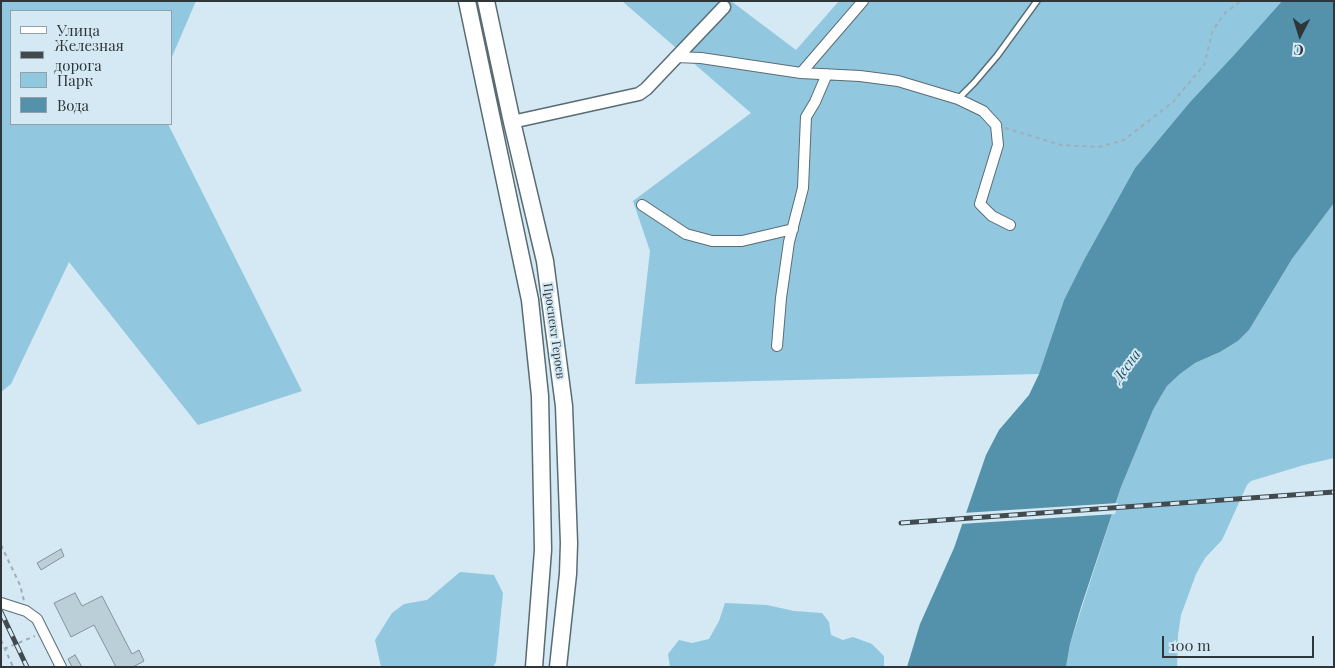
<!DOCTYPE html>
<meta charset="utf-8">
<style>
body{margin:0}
#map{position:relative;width:1335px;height:668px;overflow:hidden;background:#d4e9f3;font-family:"Playfair Display",serif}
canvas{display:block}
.frame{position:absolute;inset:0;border:2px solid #2e363a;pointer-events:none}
.legend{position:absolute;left:10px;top:10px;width:162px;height:115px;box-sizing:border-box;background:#d4e9f3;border:1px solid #92a1a9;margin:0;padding:6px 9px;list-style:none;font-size:15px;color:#2e363a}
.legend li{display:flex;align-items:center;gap:10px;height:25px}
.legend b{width:25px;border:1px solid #92a1a9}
.north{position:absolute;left:1275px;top:10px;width:50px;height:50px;-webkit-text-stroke:4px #d4e9f3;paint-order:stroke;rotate:185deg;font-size:14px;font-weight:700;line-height:20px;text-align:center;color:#2e363a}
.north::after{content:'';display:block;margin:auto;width:18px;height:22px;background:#2e363a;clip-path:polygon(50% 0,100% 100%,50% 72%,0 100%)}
.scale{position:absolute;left:1162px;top:636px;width:152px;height:22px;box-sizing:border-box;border:2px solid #2e363a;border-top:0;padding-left:6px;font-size:15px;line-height:18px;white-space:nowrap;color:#2e363a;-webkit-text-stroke:4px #d4e9f3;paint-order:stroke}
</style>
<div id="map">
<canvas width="1335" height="668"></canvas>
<div class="frame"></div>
<ul class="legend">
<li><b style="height:6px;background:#fff"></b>Улица</li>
<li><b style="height:6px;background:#414a4f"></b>Железная дорога</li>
<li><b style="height:14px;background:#91c7df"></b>Парк</li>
<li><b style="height:14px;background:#5491ab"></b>Вода</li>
</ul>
<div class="north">С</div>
<div class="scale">100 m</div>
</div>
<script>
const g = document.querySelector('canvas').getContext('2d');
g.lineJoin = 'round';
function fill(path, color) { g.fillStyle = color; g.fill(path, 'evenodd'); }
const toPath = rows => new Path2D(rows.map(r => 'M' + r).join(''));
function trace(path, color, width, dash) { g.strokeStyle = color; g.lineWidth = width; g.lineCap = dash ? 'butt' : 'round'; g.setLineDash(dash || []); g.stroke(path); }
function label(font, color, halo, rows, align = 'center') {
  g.font = font + ' "Playfair Display",serif'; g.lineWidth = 4; g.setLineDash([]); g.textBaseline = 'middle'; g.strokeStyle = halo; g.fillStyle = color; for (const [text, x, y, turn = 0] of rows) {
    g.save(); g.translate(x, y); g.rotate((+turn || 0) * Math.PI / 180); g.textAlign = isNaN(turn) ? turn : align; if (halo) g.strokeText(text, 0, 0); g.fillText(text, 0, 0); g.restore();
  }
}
const green = toPath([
 [1,1,196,1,171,59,171,11,11,11,11,124,168,124,302,391,198,425,69,262,11,384,1,392],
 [622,1,731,1,796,50,839,1,1282,1,1234,55,1190,102,1135,168,1084,260,1064,300,1039,374,635,384,650,251,633,201,751,113],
 [1334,203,1334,458,1304,465,1251,481,1247,485,1222,540,1205,558,1196,574,1181,615,1178,635,1177,667,1066,667,1070,644,1121,487,1153,410,1161,396,1167,386,1180,374,1195,363,1220,352,1238,341,1249,330,1292,259],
 [460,572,494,575,503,593,496,662,493,667,381,667,375,640,392,613,404,604,427,600],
 [725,603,767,605,794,611,822,613,829,622,831,635,843,640,853,637,872,644,884,656,884,667,670,667,668,654,679,640,692,643,709,639,719,621]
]);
const water = toPath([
 [1282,1,1334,1,1334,203,1292,259,1249,330,1238,341,1220,352,1195,363,1180,374,1167,386,1161,396,1153,410,1121,487,1081,607,1070,644,1066,667,907,667,920,624,954,548,986,455,999,430,1029,395,1039,374,1064,300,1084,260,1135,168,1190,102,1234,55]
]);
const pier = toPath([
 [1118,503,1115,514,960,524,963,513]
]);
const building = toPath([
 [61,549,64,556,41,570,37,563,61,549],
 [75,593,82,606,102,596,132,654,139,650,144,661,133,667,116,667,94,625,71,637,54,603,75,593],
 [75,655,82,667,72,667,68,659,75,655]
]);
const path = toPath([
 [1005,128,1061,145,1099,147,1124,140,1173,102,1204,65,1213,30,1225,13,1241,1],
 [1,545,20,585,24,601],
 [1,640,13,667],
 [4,649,35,636]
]);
const service = toPath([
 [958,99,974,83,997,56,1037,1]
]);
const minor = toPath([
 [675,57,701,58,801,73,860,76,898,81,958,99,983,111,996,125,998,145,980,204,992,216,1010,225],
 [801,73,863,1],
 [642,205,686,234,712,241,742,241,793,229],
 [777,346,781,298,789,242,803,188,806,117,815,102,827,74],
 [1,603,26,611,37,619,61,667]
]);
const tertiary = toPath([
 [512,122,639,94,646,89,724,7]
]);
const primary = toPath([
 [467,1,530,300,540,396,543,550,534,667],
 [486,1,512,122,545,261,564,406,569,543,568,574,558,667]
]);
const rail = toPath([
 [901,523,1334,492],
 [1,612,27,667]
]);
const streetNames = [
 ["Проспект Героев",554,331,82]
];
const waterNames = [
 ["Десна",1127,366,-53]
];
fill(green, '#91c7df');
fill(water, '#5491ab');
fill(pier, '#d4e9f3');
fill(building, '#bbcfd9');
trace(building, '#81949d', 1);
trace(service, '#596c74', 8);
trace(minor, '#596c74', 12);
trace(tertiary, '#596c74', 15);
trace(primary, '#596c74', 19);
trace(path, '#9eaeb6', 2, [4, 4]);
trace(service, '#fff', 5);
trace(minor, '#fff', 10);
trace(tertiary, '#fff', 12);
trace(primary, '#fff', 16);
trace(rail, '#414a4f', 5);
trace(rail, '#d4e9f3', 3, [9]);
label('12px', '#2e363a', '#d4e9f3', streetNames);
label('italic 14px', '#1a4d61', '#d4e9f3', waterNames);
</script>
